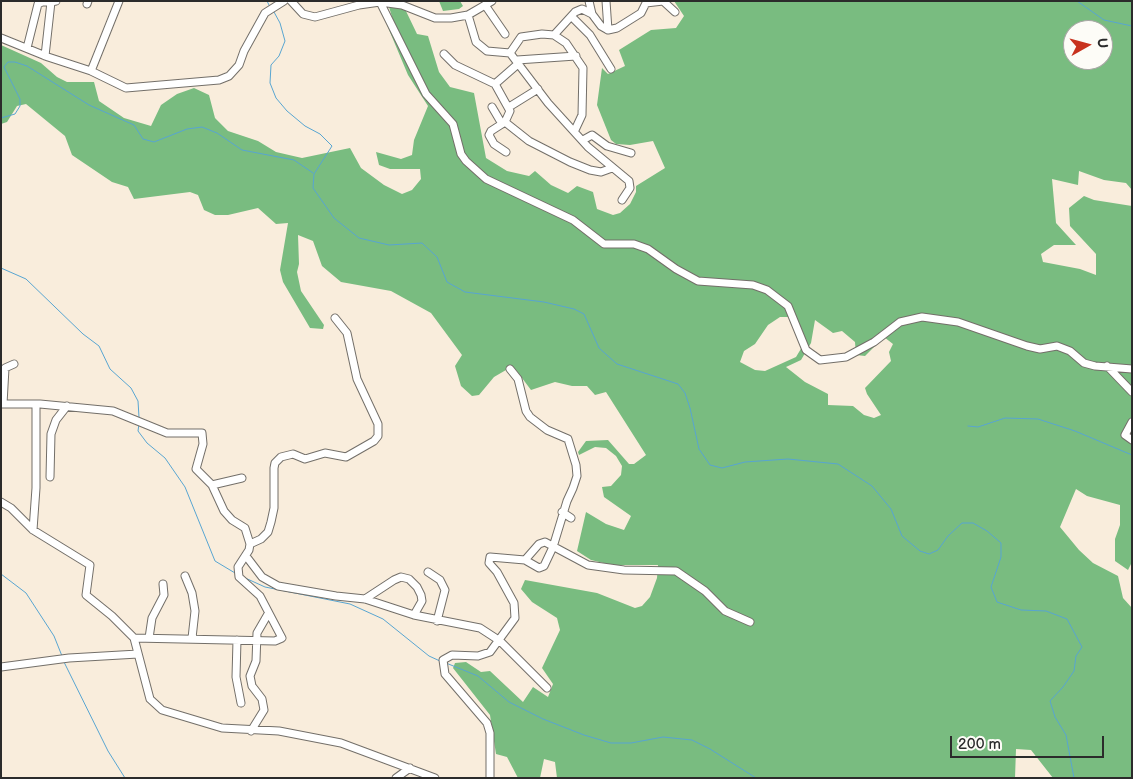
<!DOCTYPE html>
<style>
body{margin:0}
#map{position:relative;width:1133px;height:779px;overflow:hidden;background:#f9eddc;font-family:"Balsamiq Sans",sans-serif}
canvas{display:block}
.frame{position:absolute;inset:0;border:2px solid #2b2b2b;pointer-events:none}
.north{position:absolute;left:1063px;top:20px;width:50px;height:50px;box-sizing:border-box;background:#fdfcf7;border:1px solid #a9a8a5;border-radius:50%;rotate:83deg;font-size:14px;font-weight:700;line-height:20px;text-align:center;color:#2b2b2b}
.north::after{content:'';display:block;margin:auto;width:18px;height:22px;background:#c8321e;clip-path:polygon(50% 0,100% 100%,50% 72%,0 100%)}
.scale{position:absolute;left:950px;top:736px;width:154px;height:22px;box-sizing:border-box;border:2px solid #2b2b2b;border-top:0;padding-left:6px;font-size:15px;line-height:18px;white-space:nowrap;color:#2b2b2b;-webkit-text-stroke:4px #fdfcf7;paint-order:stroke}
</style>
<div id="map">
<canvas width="1133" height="779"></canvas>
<div class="frame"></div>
<div class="north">U</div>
<div class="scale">200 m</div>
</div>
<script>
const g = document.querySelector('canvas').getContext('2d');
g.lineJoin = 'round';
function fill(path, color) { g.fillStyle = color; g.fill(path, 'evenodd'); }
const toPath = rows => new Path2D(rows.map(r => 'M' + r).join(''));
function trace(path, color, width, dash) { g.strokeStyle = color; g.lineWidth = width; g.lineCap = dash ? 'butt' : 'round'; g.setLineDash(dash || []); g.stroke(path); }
const forest = toPath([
 [439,1,460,1,463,6,459,9,443,11],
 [674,1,1132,1,1132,190,1126,183,1104,180,1079,171,1078,185,1052,179,1056,223,1076,245,1054,245,1041,254,1043,262,1080,269,1096,275,1096,254,1070,226,1069,208,1084,196,1094,200,1132,206,1132,562,1128,570,1115,561,1115,539,1120,525,1120,505,1087,496,1076,489,1060,527,1079,550,1093,563,1118,576,1123,598,1132,608,1132,778,1053,778,1031,750,1016,749,1015,778,557,778,555,762,544,759,540,778,518,778,507,757,496,754,490,715,453,668,455,663,466,662,481,672,490,671,523,702,533,687,548,697,553,684,542,668,560,630,557,618,532,602,521,589,525,580,597,593,635,608,642,606,650,597,657,578,658,565,612,565,591,560,577,551,586,512,606,524,624,530,631,516,604,497,602,487,611,486,621,475,622,466,616,456,606,448,595,447,579,455,578,452,586,441,608,440,629,464,634,464,646,455,606,392,595,395,587,386,572,386,555,382,531,390,516,370,506,370,494,377,479,395,472,396,461,386,455,366,462,355,431,313,391,291,341,282,322,266,313,241,298,235,299,264,297,272,301,291,324,325,323,329,310,328,283,282,280,270,288,223,276,224,258,208,228,215,215,215,204,210,198,195,190,192,134,199,128,187,112,182,72,155,65,136,26,104,17,106,7,122,1,124,1,45,41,63,57,77,67,82,94,82,99,101,124,118,151,126,161,105,177,94,194,88,209,95,215,118,228,131,258,141,276,152,302,158,350,148,361,168,384,185,402,194,412,190,421,179,420,169,390,169,379,165,376,152,401,159,412,155,414,140,428,106,408,75,387,25,393,20,389,7,405,9,417,34,428,36,439,72,450,87,474,93,486,158,507,171,529,176,535,171,551,185,568,193,577,186,593,192,597,209,613,215,620,213,630,204,636,192,636,186,665,168,653,141,630,145,616,144,611,140,597,105,602,68,608,74,625,66,619,50,651,30,676,28,684,16],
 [1073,30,1103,30,1103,60,1073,60],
 [780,317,789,317,802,347,796,357,765,371,755,370,740,362,744,351,755,344,768,325],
 [815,320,833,333,842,331,855,342,856,355,865,356,884,337,893,344,889,352,891,361,865,388,867,394,881,415,874,418,864,415,853,406,828,405,828,394,805,382,786,367,801,360,811,343]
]);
const stream = toPath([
 [267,1,270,7],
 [1077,1,1104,20,1132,26],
 [274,12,280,23,285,41,279,56,271,65,270,83,276,98,287,111,305,126,320,134,332,146,314,174,313,188,334,218,359,238,389,245,422,243,437,257,447,282,465,292,544,302,574,309,584,314,599,348,617,364,678,384,685,393,690,408,699,449,710,465,722,468,745,462,788,459,838,464,872,486,891,509,902,536,920,551,929,554,938,550,948,536,962,523,973,523,987,531,1001,543,1001,557,991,587,997,602,1021,610,1046,611,1067,619,1082,647,1076,656,1074,671,1063,687,1050,701,1055,717,1066,735,1074,778],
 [1,118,15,114,20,106,20,99,4,67,8,62,15,62,27,66,89,105,134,125,143,139,154,142,187,129,202,127,217,133,242,150,294,160,313,173],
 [1,268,26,279,83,334,99,346,110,369,131,388,138,401,139,417],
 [139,424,138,431,147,443,165,458,185,487,215,561,235,573],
 [968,426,978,427,1005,418,1038,419,1075,431,1132,455],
 [1,574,26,593,54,636,62,656],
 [243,577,265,587,350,604,383,619,429,656,440,661],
 [64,662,108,751,125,778],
 [446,663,478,676,509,702,543,719,584,735,611,743,631,743,663,737,692,740,710,749,756,778]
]);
const minor = toPath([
 [291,1,303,14,315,17,359,5,380,2,426,94,453,124,461,154,466,161,486,179,573,220,604,244,634,244,648,249,676,269,698,281,753,285,767,290,788,306,806,350,820,360,846,357,874,342,900,322,922,317,958,322,1027,346,1040,349,1057,346,1070,351,1084,363,1095,366,1132,369],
 [589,1,592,14],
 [606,1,608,30],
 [380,2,402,5,435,18,451,18,468,15,492,1],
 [87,4,88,1],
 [485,5,505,34],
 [468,15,476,42,487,51,510,53,548,103,588,147,629,181,630,188,622,200],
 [572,17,590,35,611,69],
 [554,35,566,43,583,68,582,115,575,130],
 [1,38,48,57,91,71,126,88,219,80,229,76,239,65,244,51,265,13,284,1],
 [27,48,38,4,42,2,51,2],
 [510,53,521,37,542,34,554,35,575,12,582,9,592,14,601,26,608,30,617,28,641,13,646,3,663,1,675,12],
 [444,54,455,65,495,84],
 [45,56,51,2,56,1],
 [517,60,576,56],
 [519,63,495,84,510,111,505,122,529,141,570,162,590,170,601,172,612,168],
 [91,71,119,1],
 [492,107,502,124],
 [509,107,538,89],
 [505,122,491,131,489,135,494,144,506,152],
 [583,140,592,135,607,146,631,153],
 [1107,366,1132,392],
 [510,369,518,379,526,411,530,417,547,430,568,439,576,465,577,476,573,488,567,501,553,547,544,566,539,568,525,560],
 [1,404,40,404,113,411,167,433,202,433,203,444,196,469,212,485,224,511,232,520,245,528,250,544,249,550,238,567,239,577,260,596,282,638,275,641,134,638],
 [3,404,5,368,14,364],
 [1132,422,1125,435,1132,440],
 [50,477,51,434,56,420,67,406],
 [212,485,242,478],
 [1,502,11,508,33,530,90,565,86,595,112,616,134,638,150,699,162,710,222,728,279,731,341,743,435,778],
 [562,512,571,518],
 [33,530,36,488,36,404],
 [250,544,261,539,268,532,271,522,274,508,274,468,275,463,281,457,293,454,305,459,325,453,346,457,374,441,378,436,378,424,357,379,347,333,335,318],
 [246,556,262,577,278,586,336,596,365,599,414,615,480,628,500,641,547,688],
 [428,572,440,580,445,590,437,621],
 [185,576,192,593,195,611,192,638],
 [365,599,394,580,401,577,409,579,417,587,421,595,422,601,414,615],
 [149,638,152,618,164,595,163,584],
 [237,640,236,677,241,703],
 [1,667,69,658,138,654],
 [251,731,264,710,262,699,252,686,250,676,256,661,257,633,268,614],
 [396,778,410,768],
 [490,778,490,733,487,723,445,674,443,660,452,655,478,656,490,652,515,618,514,603,497,572,489,563,490,557,525,560,539,544,545,542,588,565,624,570,676,571,705,591,725,611,750,622]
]);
fill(forest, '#79bc80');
trace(stream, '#58a5d1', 1);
trace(minor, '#736f69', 9);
trace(minor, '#fff', 7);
</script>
